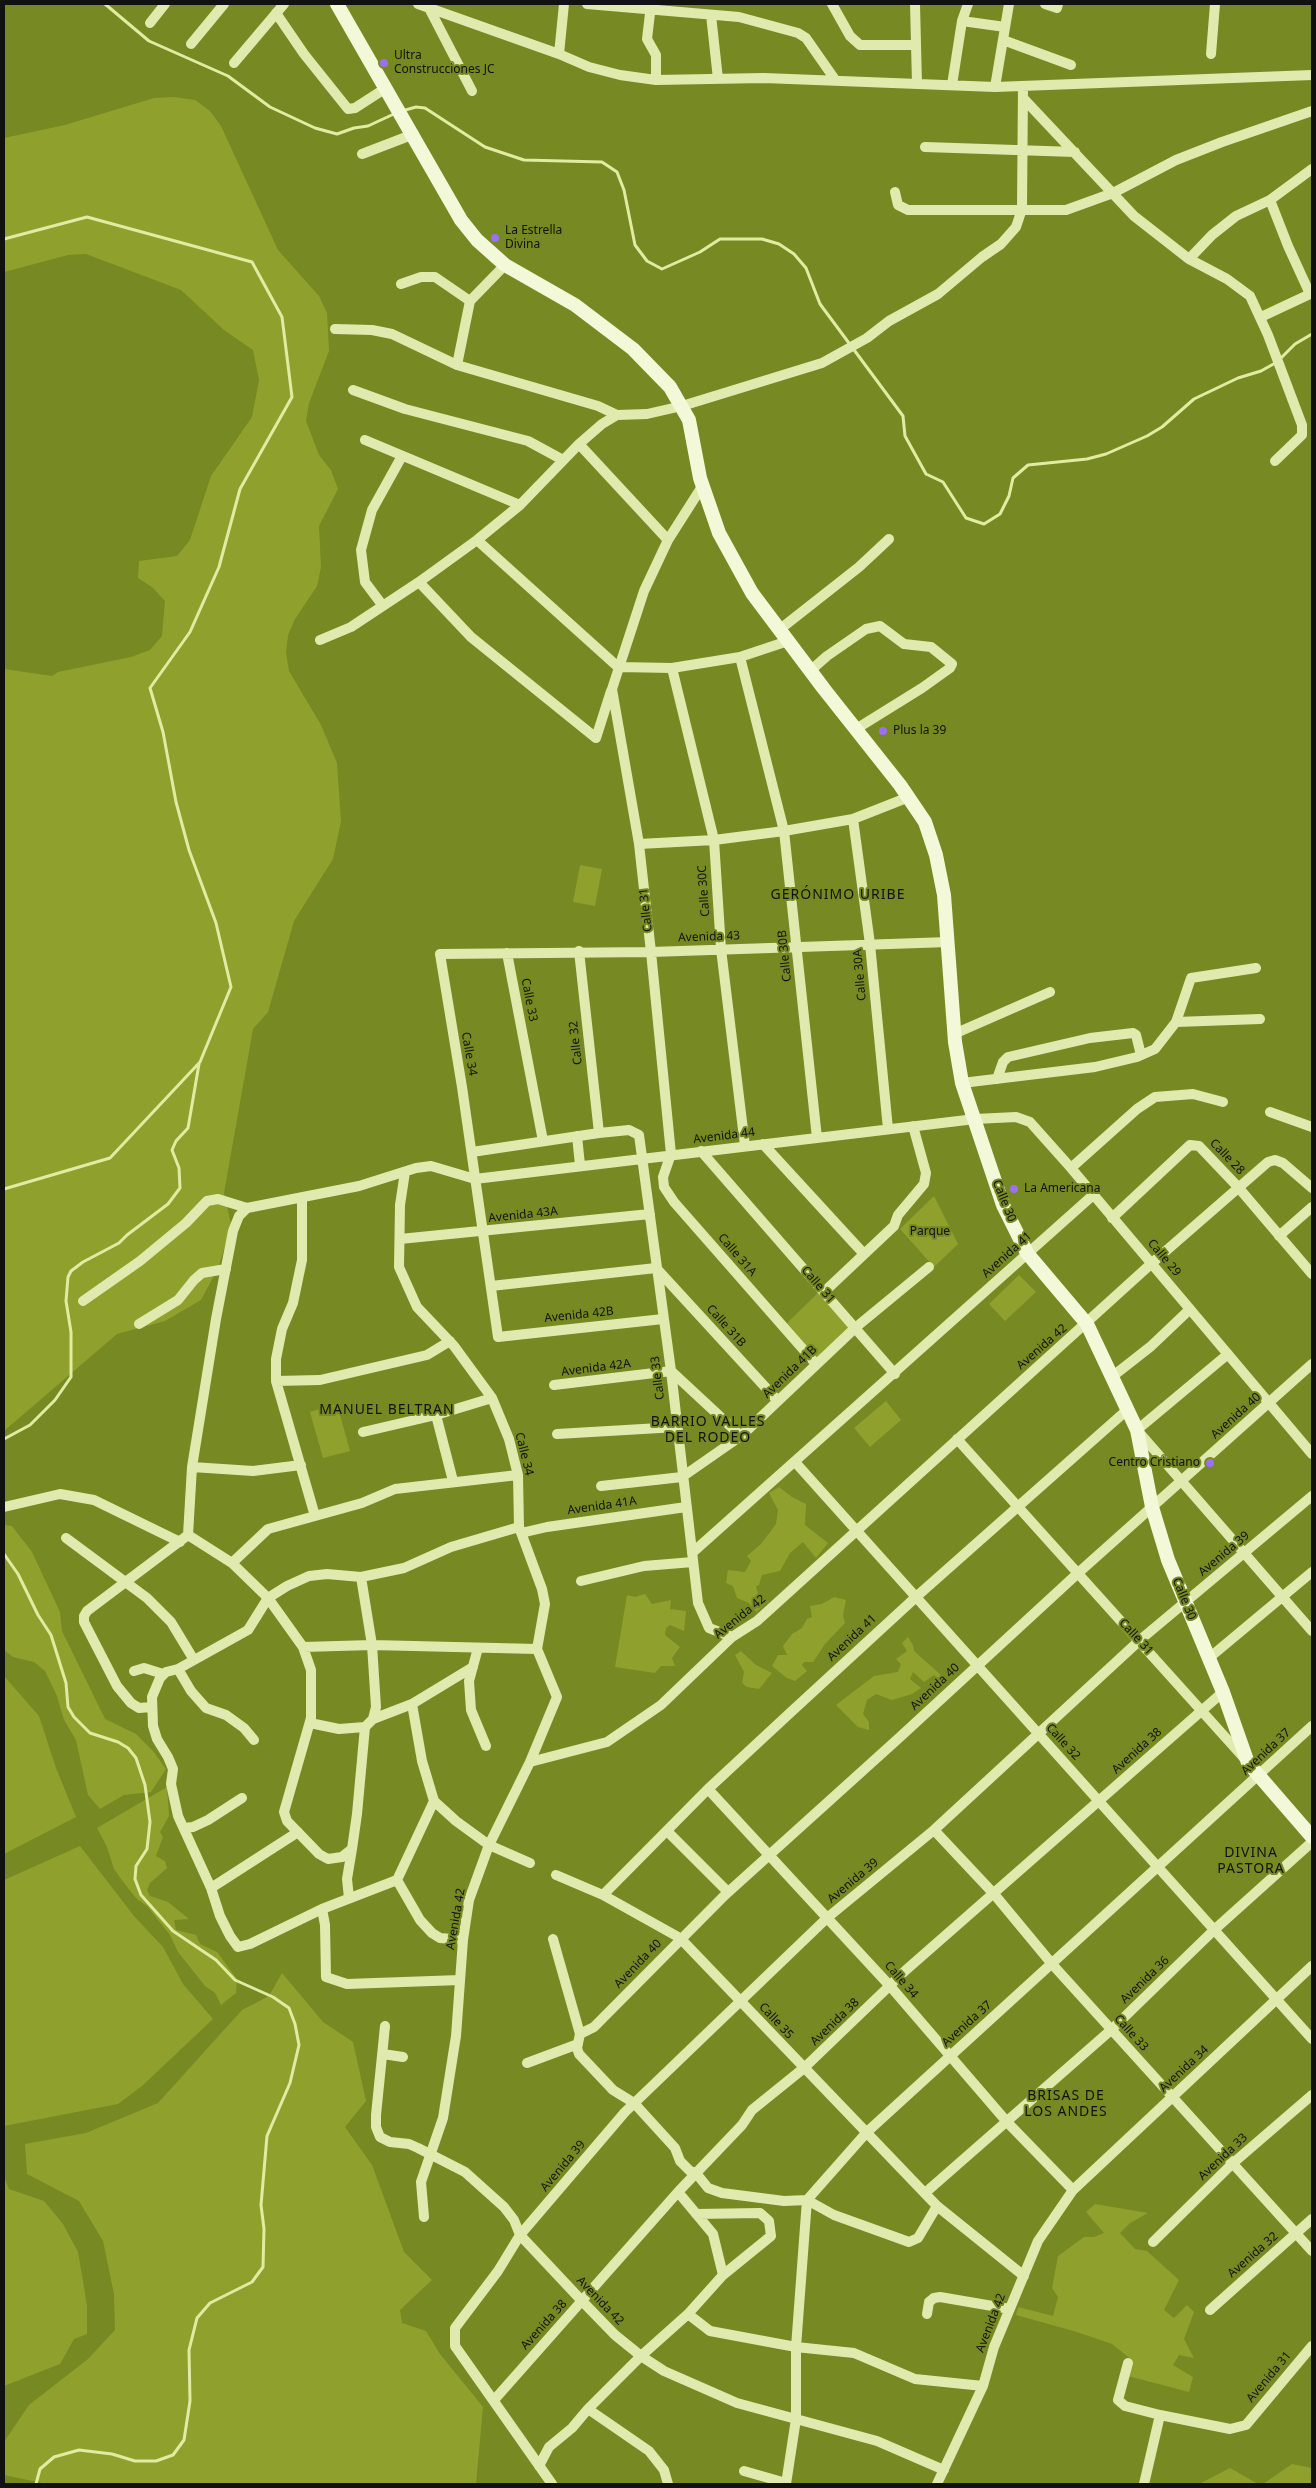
<!DOCTYPE html>
<meta charset="utf-8">
<style>
body{margin:0}
#map{position:relative;width:1316px;height:2488px;overflow:hidden;background:#778922;font-family:"Noto Sans",sans-serif}
canvas{display:block}
.frame{position:absolute;inset:0;border:5px solid #111;pointer-events:none}
</style>
<div id="map">
<canvas width="1316" height="2488"></canvas>
<div class="frame"></div>
</div>
<script>
const g = document.querySelector('canvas').getContext('2d');
g.lineJoin = 'round';
function fill(path, color) { g.fillStyle = color; g.fill(path, 'evenodd'); }
const toPath = rows => new Path2D(rows.map(r => 'M' + r).join(''));
function trace(path, color, width, dash) { g.strokeStyle = color; g.lineWidth = width; g.lineCap = dash ? 'butt' : 'round'; g.setLineDash(dash || []); g.stroke(path); }
function label(font, color, halo, rows, align = 'center') {
  g.font = font + ' "Noto Sans",sans-serif'; g.lineWidth = 4; g.setLineDash([]); g.textBaseline = 'middle'; g.strokeStyle = halo; g.fillStyle = color; for (const [text, x, y, turn = 0] of rows) {
    g.save(); g.translate(x, y); g.rotate((+turn || 0) * Math.PI / 180); g.textAlign = isNaN(turn) ? turn : align; if (halo) g.strokeText(text, 0, 0); g.fillText(text, 0, 0); g.restore();
  }
}
const green = toPath([
 [174,97,195,100,210,111,221,126,278,250,319,296,327,313,329,351,309,403,306,421,319,455,331,470,338,489,319,526,321,567,317,586,295,619,288,635,286,653,289,671,321,725,337,763,341,821,333,859,294,921,268,1012,253,1029,224,1193,231,1224,219,1266,201,1300,165,1321,117,1334,4,1431,4,669,52,676,58,672,131,657,150,650,162,636,165,601,152,587,138,578,139,561,177,556,190,540,211,476,252,417,259,380,253,350,224,330,181,290,86,254,68,255,4,272,4,138,65,125,154,98],
 [580,865,602,869,595,906,573,902],
 [934,1196,958,1244,934,1267,900,1229],
 [1019,1275,1036,1292,1005,1321,989,1304],
 [819,1292,852,1328,816,1359,787,1323],
 [886,1401,901,1420,870,1447,854,1428],
 [337,1404,350,1451,323,1458,310,1412],
 [779,1487,792,1497,806,1504,805,1525,828,1543,816,1558,803,1542,790,1553,780,1571,762,1575,759,1585,756,1586,759,1598,769,1601,756,1612,749,1603,737,1598,733,1586,726,1583,728,1570,745,1572,751,1561,747,1556,761,1544,776,1524,778,1510,769,1493],
 [4,1525,12,1526,32,1552,60,1612,62,1631,105,1719,136,1734,153,1751,166,1769,151,1792,124,1795,100,1809,88,1795,76,1740,64,1720,57,1696,45,1671,34,1662,13,1657,4,1650],
 [645,1594,652,1604,671,1600,670,1609,686,1611,684,1631,670,1625,666,1628,665,1635,680,1647,672,1658,675,1666,661,1666,655,1673,615,1667,627,1595,635,1597],
 [834,1597,846,1600,843,1615,845,1623,825,1644,813,1662,804,1662,802,1665,807,1671,795,1681,787,1678,772,1666,778,1655,787,1655,783,1646,792,1634,802,1628,807,1619,812,1617,810,1606,822,1604],
 [908,1637,913,1645,914,1651,942,1676,938,1679,934,1675,924,1682,913,1672,910,1679,921,1688,912,1694,892,1700,876,1694,867,1700,863,1714,869,1722,869,1730,858,1727,836,1705,874,1676,898,1672,901,1664,896,1659,907,1651,902,1643],
 [741,1651,756,1665,772,1673,759,1689,747,1687,742,1683,744,1672,735,1655],
 [4,1676,39,1716,56,1768,76,1817,4,1854],
 [167,1787,169,1816,160,1832,163,1837,156,1856,165,1861,167,1868,150,1883,147,1890,150,1896,168,1902,189,1919,174,1920,176,1930,196,1935,200,1944,217,1952,237,1979,236,1993,221,2005,215,1993,205,1986,178,1952,170,1935,148,1907,136,1898,124,1883,114,1869,107,1847,97,1828],
 [80,1846,134,1916,163,1947,183,1984,213,2019,142,2086,118,2104,4,2126,4,1880],
 [282,1973,323,2022,353,2042,366,2101,345,2127,372,2165,404,2252,432,2280,400,2310,402,2323,426,2331,440,2354,483,2407,476,2484,47,2484,4,2475,4,2442,29,2405,88,2359,115,2330,114,2294,103,2241,79,2201,27,2174,25,2144,86,2133,158,2103,242,2010,269,1996],
 [4,2177,9,2189,44,2201,63,2224,78,2252,87,2306,87,2334,74,2339,60,2364,4,2386],
 [1095,2204,1148,2213,1130,2223,1120,2233,1135,2249,1147,2251,1179,2280,1164,2310,1174,2318,1187,2305,1194,2312,1184,2339,1194,2358,1179,2355,1173,2365,1193,2377,1189,2392,1128,2376,1132,2360,1112,2344,1077,2332,1016,2315,1018,2307,1053,2316,1058,2297,1052,2288,1058,2256,1084,2237,1094,2237,1104,2233,1086,2212],
 [1292,2464,1312,2468,1312,2484,1263,2484],
 [1230,2468,1258,2484,1199,2484]
]);
const stream = toPath([
 [105,4,149,41,228,76,270,107,315,128,337,134,354,128,368,126,396,113],
 [402,111,416,107,425,108,485,147,524,160,602,162,617,172,624,190,635,245,647,261,662,269,700,252,720,239,762,239,779,244,794,254,806,268,820,304,903,416,905,436,926,474,943,482,966,518,984,524,1000,514,1009,496,1013,478,1028,465,1087,459,1106,454,1147,436,1162,427,1194,399,1238,378,1261,371,1277,362,1295,344,1312,334],
 [4,239,87,217,252,262,282,317,292,397,240,489,219,567,190,632,150,688,163,732,176,802,189,850,216,923,231,987,200,1062,110,1158,4,1189],
 [4,1439,30,1425,55,1400,71,1377,71,1332,66,1301,68,1277,71,1271,83,1262,119,1243,127,1235,168,1204,180,1188,179,1168,172,1150,176,1141,188,1128,199,1064],
 [4,1554,18,1574,38,1615,51,1635,66,1683,68,1707,74,1717,90,1733,118,1742,128,1748,136,1758,145,1785,150,1822,147,1849,136,1866,135,1879,141,1895,173,1931,216,1960,235,1980,273,1997,289,2008,295,2024,299,2045,290,2083,267,2136,261,2205,264,2229,263,2267,252,2282,210,2303,197,2318,189,2350,190,2401,184,2440,173,2455,156,2461,135,2461,112,2454,79,2450,54,2457,40,2469,36,2484]
]);
const minor = toPath([
 [418,4,559,54,589,67,620,75,656,80,764,78,995,87,1312,75],
 [587,4,739,17,798,33,806,38,836,81],
 [832,4,850,36,860,45,916,45],
 [915,4,917,84],
 [1045,4,1057,8,1058,4],
 [651,5,647,39,656,55,656,80],
 [429,8,472,91],
 [276,13,304,54,348,109,355,108,386,88],
 [711,15,718,79],
 [962,21,1005,27],
 [150,23,165,4],
 [1003,40,1071,65],
 [191,44,224,4],
 [559,54,564,4],
 [1211,54,1215,4],
 [234,63,284,4],
 [952,85,962,21,968,4],
 [995,87,1009,4],
 [1023,98,1134,216,1189,259,1227,279,1250,296,1268,335,1302,425,1302,435,1275,461],
 [925,147,1075,152],
 [362,154,414,134],
 [895,192,898,205,908,210,1066,210,1113,193,1176,160,1222,142,1312,111],
 [1189,259,1212,235,1236,216,1270,200,1312,169],
 [401,284,421,277,435,277,470,301],
 [1261,317,1310,294,1288,246,1270,200],
 [335,329,372,330,392,334,457,365,598,406,617,415],
 [457,365,470,301,505,265],
 [353,390,405,409,528,441,563,460],
 [365,440,520,505],
 [579,444,668,540],
 [703,485,668,540,644,591,612,689,639,844,651,952,671,1154,663,1177,664,1187,674,1202,816,1364],
 [477,540,618,667,672,668,740,657,788,641],
 [419,582,471,637,596,738,611,691],
 [383,606,365,582,361,550,372,510,402,456],
 [779,630,859,567,889,539],
 [320,640,351,627,419,582,477,540,520,505,579,444,602,424,617,415,647,414,682,406,822,363,867,338,889,321,938,294,982,257,1001,244,1016,227,1022,209,1023,86],
 [740,657,784,831,817,1138],
 [672,668,714,840,721,949,745,1146],
 [810,671,827,656,866,629,880,626,904,644,931,647,952,664,950,668,922,688,856,729],
 [853,819,870,944,888,1129],
 [639,844,714,840,784,831,853,819,909,797],
 [579,951,599,1133],
 [507,953,543,1141],
 [1176,1022,1260,1019],
 [954,1034,1050,992],
 [997,1079,1003,1062,1008,1057,1090,1038,1133,1033,1136,1035,1141,1055],
 [962,1083,1095,1067,1137,1057,1155,1049,1176,1022,1191,978,1256,968],
 [1270,1112,1312,1127],
 [577,1136,580,1165],
 [763,1144,864,1254],
 [701,1151,895,1374],
 [472,1152,599,1133,629,1130,639,1135,671,1371,698,1603,709,1628,732,1637],
 [1071,1168,1137,1109,1155,1097,1193,1094,1223,1102],
 [405,1172,400,1205,399,1267,417,1307,454,1346,492,1398,509,1439,518,1475,519,1527,542,1589,545,1604,537,1649,557,1697,530,1762,489,1845,469,1900,463,1940,456,2036,443,2118,421,2182,424,2217],
 [302,1199,302,1260,293,1303,282,1329,276,1359,276,1381,315,1516],
 [247,1208,239,1216,233,1231,216,1319,192,1467,188,1535,232,1563,268,1598,303,1647,311,1670,311,1718,284,1812,287,1821,319,1854,328,1859,342,1857,352,1849,357,1814,365,1727,373,1719],
 [1112,1218,1190,1145,1199,1146,1238,1187,1312,1274],
 [1279,1236,1312,1207],
 [400,1239,650,1214],
 [491,1286,656,1268,778,1401],
 [824,1292,894,1226,898,1215,924,1184,926,1173,913,1126],
 [83,1301,140,1261,186,1223,207,1201,218,1199,247,1208,359,1186,416,1168,431,1166,475,1179,975,1119,1016,1117,1030,1122,1071,1168,1312,1454],
 [663,1319,498,1337,462,1087,440,954,651,952,949,942],
 [139,1324,178,1300,194,1280,202,1273,226,1269],
 [1228,1354,1137,1430,1312,1631],
 [1113,1376,1150,1347,1190,1309],
 [276,1381,320,1380,427,1355,450,1341],
 [554,1385,671,1371,741,1436],
 [436,1415,453,1481],
 [363,1432,436,1415,492,1398],
 [557,1434,677,1427],
 [957,1439,1244,1758],
 [795,1462,1312,2039],
 [192,1467,253,1471,301,1465],
 [601,1486,682,1477,741,1436,855,1328,929,1267],
 [4,1507,60,1494,94,1500,180,1542],
 [521,1533,547,1527,686,1507],
 [66,1538,147,1598,171,1622,194,1660],
 [692,1553,1092,1196],
 [232,1563,268,1529,362,1503,395,1489,518,1475],
 [361,1577,372,1645,376,1707,373,1719,412,1704,422,1761,434,1801,456,1821,489,1845,530,1863],
 [581,1581,644,1566,693,1562],
 [303,1647,372,1645,537,1649],
 [478,1648,469,1681,471,1710,486,1746],
 [1209,1658,1312,1572],
 [178,1669,191,1691,206,1708,226,1715,244,1728,254,1740],
 [134,1671,144,1668,163,1674],
 [412,1704,473,1667],
 [151,1707,139,1708,131,1703,117,1686,84,1622,84,1616,87,1611,188,1535],
 [310,1723,339,1729,365,1727],
 [530,1762,607,1742,661,1705,732,1637,757,1621,1152,1263,1268,1162,1275,1160,1283,1163,1312,1188],
 [708,1789,890,1986,1007,2122,1073,2190],
 [184,1828,193,1827,208,1820,242,1798],
 [934,1830,994,1894,1052,1964,1312,2251],
 [667,1831,728,1892],
 [556,1875,603,1895,680,1938,937,2206,1024,2276],
 [397,1880,420,1920,432,1933,440,1938,463,1940],
 [211,1888,298,1832],
 [603,1895,708,1789,791,1712,916,1597,1127,1410],
 [349,1898,347,1879,352,1849],
 [322,1909,397,1880,434,1801],
 [553,1939,580,2034,577,2048,579,2054,613,2090,634,2103,675,2148,680,2161,690,2171,696,2173,708,2188,722,2193,784,2201,807,2200,834,2215,909,2242,918,2238,937,2206],
 [460,1980,347,1984,326,1977,325,1925,322,1909,250,1944,238,1947,230,1936,220,1916,211,1888,178,1816,171,1784,173,1769,168,1757,157,1739,153,1726,152,1697,160,1678,166,1672,178,1669,248,1630,268,1598,287,1586,309,1576,327,1574,361,1577,404,1568,451,1547,519,1527],
 [385,2026,376,2115,376,2127,380,2137,390,2142,409,2144,418,2148,465,2172,504,2207,514,2220,520,2235,582,2301,615,2335,641,2356,664,2371,737,2403,877,2441,944,2470],
 [580,2034,594,2027,725,1895,900,1737,1077,1574,1312,1364],
 [383,2054,403,2057],
 [527,2063,578,2044],
 [678,2192,713,2234,723,2275,688,2314,710,2331,796,2347,854,2353,915,2379,983,2386],
 [925,2193,1111,2030,1214,1930,1312,1842],
 [696,2214,760,2213,769,2221,771,2236,723,2275],
 [1153,2242,1232,2164,1312,2095],
 [1210,2310,1312,2219],
 [927,2314,929,2302,934,2298,940,2297,1010,2309],
 [1128,2363,1118,2400,1125,2406,1160,2415,1230,2429,1246,2425,1312,2346],
 [495,2399,678,2192,742,2125,752,2110,804,2068,906,1970,1223,1692],
 [588,2409,649,2451,664,2470,668,2484],
 [539,2466,549,2447,572,2428,588,2409,641,2356,688,2314],
 [744,2471,786,2483],
 [552,2484,455,2346,455,2328,498,2271,520,2235,625,2112,827,1918,934,1830,1140,1640,1312,1496],
 [786,2484,796,2419,796,2347,807,2200,867,2132,1312,1726],
 [937,2484,983,2386,994,2347,1038,2241,1073,2190,1312,1966],
 [1144,2484,1160,2415]
]);
const secondary = toPath([
 [337,4,461,220,477,240,505,265,575,305,633,349,670,387,689,420,700,478,719,533,752,593,824,689,900,785,925,822,936,855,944,895,955,1042,962,1083,1003,1205,1027,1253,1087,1324,1137,1430,1152,1507,1168,1560,1223,1692,1248,1763,1312,1837]
]);
const markers = [
 [384,63,5,"#9b70f6"],
 [495,238,5,"#9b70f6"],
 [883,731,5,"#9b70f6"],
 [1014,1189,5,"#9b70f6"],
 [1210,1463,5,"#9b70f6"]
];
const poiNames = [
 ["Ultra",394,56],
 ["Construcciones JC",394,70],
 ["La Estrella",505,231],
 ["Divina",505,245],
 ["Plus la 39",893,731],
 ["La Americana",1024,1189],
 ["Centro Cristiano",1200,1463,"right"]
];
const streetNames = [
 ["Calle 30C",704,891,-94],
 ["Calle 31",646,910,-96],
 ["Avenida 43",709,937,-2],
 ["Calle 30B",785,956,-96],
 ["Calle 30A",860,975,-95],
 ["Calle 33",529,1000,79],
 ["Calle 32",576,1043,-96],
 ["Calle 34",469,1054,80],
 ["Avenida 44",724,1136,-7],
 ["Calle 28",1227,1157,46],
 ["Calle 30",1004,1201,68],
 ["Avenida 43A",523,1215,-6],
 ["Calle 31A",737,1255,49],
 ["Avenida 41",1007,1255,-42],
 ["Calle 29",1164,1258,50],
 ["Calle 31",818,1285,49],
 ["Avenida 42B",579,1315,-6],
 ["Calle 31B",726,1326,48],
 ["Avenida 42",1042,1347,-41],
 ["Avenida 42A",596,1368,-7],
 ["Avenida 41B",790,1372,-44],
 ["Calle 33",658,1378,-97],
 ["Avenida 40",1236,1416,-42],
 ["Calle 34",524,1454,76],
 ["Avenida 41A",602,1506,-8],
 ["Avenida 39",1224,1554,-40],
 ["Calle 30",1184,1599,68],
 ["Avenida 42",740,1617,-39],
 ["Calle 31",1136,1637,47],
 ["Avenida 41",852,1638,-43],
 ["Avenida 40",935,1687,-43],
 ["Calle 32",1063,1742,48],
 ["Avenida 38",1137,1751,-42],
 ["Avenida 37",1266,1752,-43],
 ["Avenida 39",853,1881,-40],
 ["Avenida 42",456,1919,-80],
 ["Avenida 40",638,1964,-46],
 ["Calle 34",901,1980,49],
 ["Avenida 36",1145,1980,-44],
 ["Calle 35",776,2021,47],
 ["Avenida 38",835,2022,-44],
 ["Avenida 37",967,2024,-42],
 ["Calle 33",1131,2033,48],
 ["Avenida 34",1184,2069,-43],
 ["Avenida 33",1223,2157,-43],
 ["Avenida 39",563,2166,-50],
 ["Avenida 32",1253,2255,-41],
 ["Avenida 42",600,2301,46],
 ["Avenida 42",991,2323,-69],
 ["Avenida 38",544,2325,-48],
 ["Avenida 31",1269,2377,-50]
];
const parkNames = [
 ["Parque",930,1232]
];
const neighbourhoodNames = [
 ["GERÓNIMO URIBE",838,895],
 ["MANUEL BELTRAN",387,1410],
 ["BARRIO VALLES",708,1422],
 ["DEL RODEO",708,1438],
 ["DIVINA",1251,1853],
 ["PASTORA",1251,1869],
 ["BRISAS DE",1066,2096],
 ["LOS ANDES",1066,2112]
];
fill(green, '#8fa12c');
trace(stream, '#e1eba2', 3);
trace(minor, '#e1eaae', 10);
trace(secondary, '#f3f8d9', 14);
for (const [x, y, r, color] of markers) { const dot = new Path2D(); dot.arc(x, y, r, 0, 2 * Math.PI); g.fillStyle = color; g.fill(dot); trace(dot, '#778922', 2); }
label('12px', '#111', '#778922', poiNames, 'left');
label('12px', '#111', '#778922', streetNames);
label('12px', '#111', '#778922', parkNames);
g.letterSpacing = '1px';
label('14px', '#111', '#778922', neighbourhoodNames);
g.letterSpacing = '0px';
</script>
